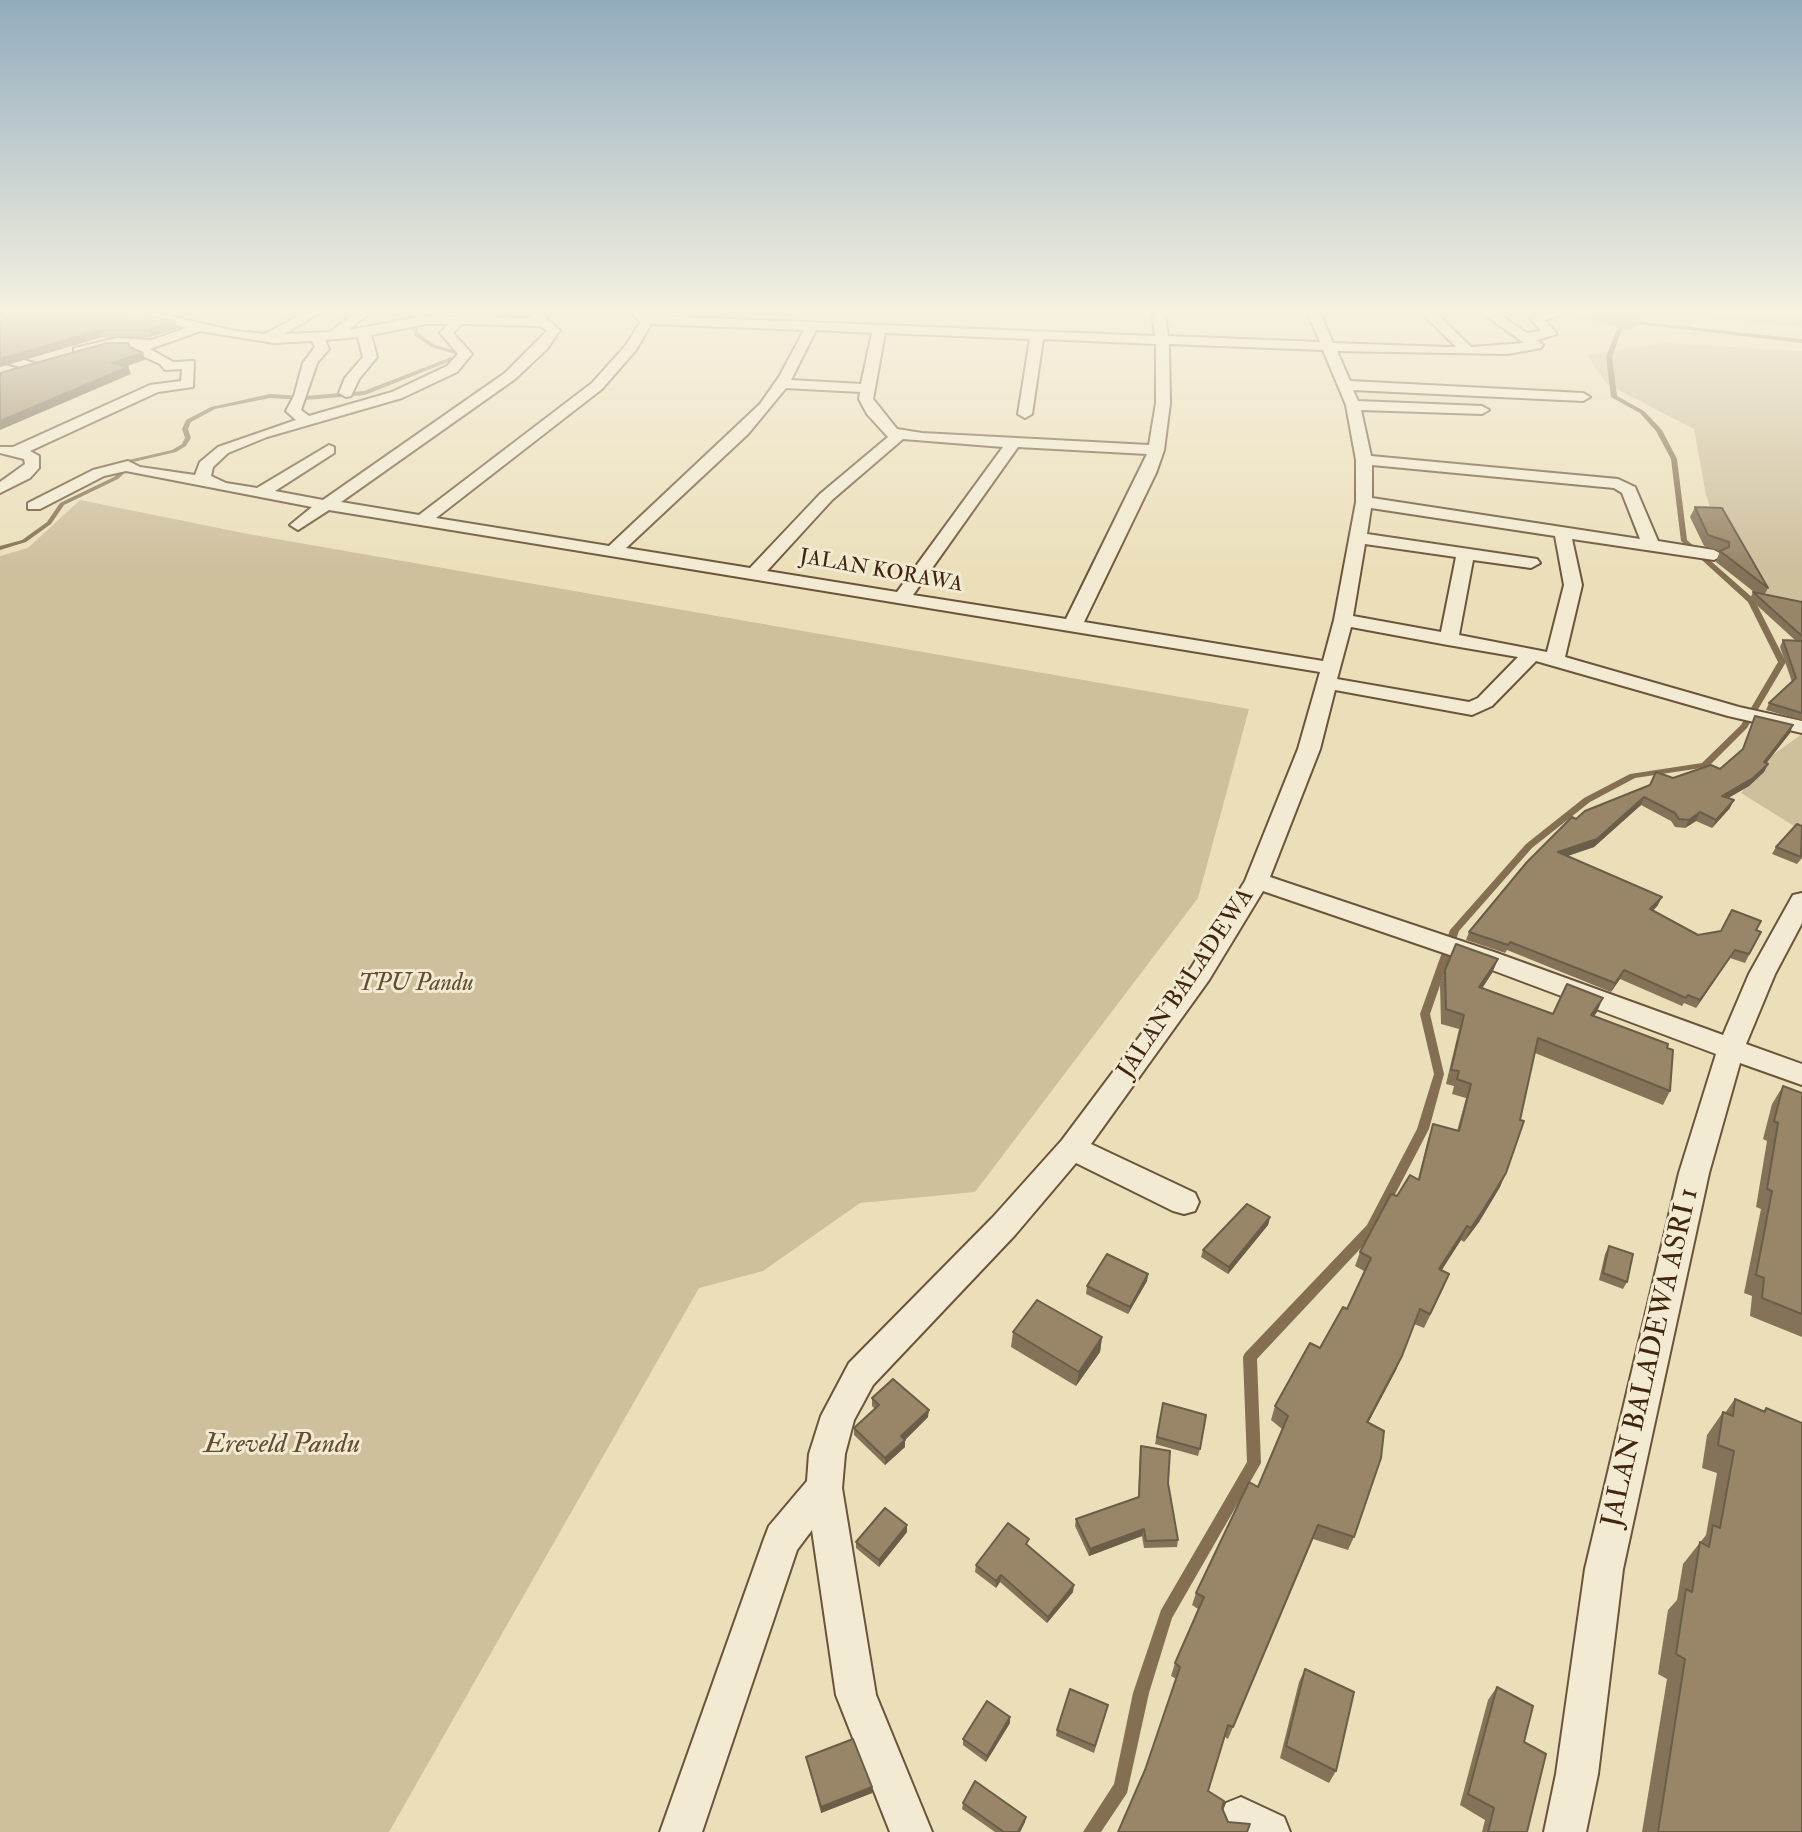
<!DOCTYPE html>
<style>
body{margin:0}
canvas{display:block;background:#ebdfba}
</style>
<canvas width="1802" height="1832"></canvas>
<script>
const g = document.querySelector('canvas').getContext('2d');
g.lineJoin = 'round';
function fill(path, color) { g.fillStyle = color; g.fill(path, 'evenodd'); }
const toPath = rows => new Path2D(rows.map(r => 'M' + r).join(''));
function trace(path, color, width, dash) { g.strokeStyle = color; g.lineWidth = width; g.lineCap = dash ? 'butt' : 'round'; g.setLineDash(dash || []); g.stroke(path); }
function label(font, color, halo, rows, align = 'center') {
  g.font = font + ' "IM FELL Double Pica",serif'; g.lineWidth = 6; g.setLineDash([]); g.textBaseline = 'middle'; g.strokeStyle = halo; g.fillStyle = color; for (const [text, x, y, turn = 0] of rows) {
    g.save(); g.translate(x, y); g.rotate((+turn || 0) * Math.PI / 180); g.textAlign = isNaN(turn) ? turn : align; if (halo) g.strokeText(text, 0, 0); g.fillText(text, 0, 0); g.restore();
  }
}
const green = toPath([
 [1665,311,1802,311,1802,327,1762,324],
 [1664,343,1802,351,1802,616,1768,595,1723,547,1706,495,1694,429,1607,384,1587,355],
 [80,500,248,534,1249,709,1198,898,975,1192,860,1203,763,1271,699,1288,389,1832,0,1832,0,556,28,548],
 [1802,734,1802,831,1741,793,1770,757]
]);
const stream = toPath([
 [409,311,414,311,410,320,418,325,418,333,435,345,460,352,458,358,365,395,305,400,270,398,215,409,191,422,188,429,191,438,186,446,176,452,129,463,127,471,118,479,64,505,51,524,26,542,0,550,0,546,22,540,47,522,60,503,114,477,121,470,124,461,172,450,182,444,185,438,182,429,186,420,211,407,270,394,305,396,364,391,454,356,455,354,431,347,414,335,413,326,405,320,409,311],
 [1625,320,1802,339,1802,343,1628,323,1621,332,1612,357,1617,396,1644,411,1662,430,1677,459,1687,540,1754,599,1786,662,1747,728,1708,767,1635,778,1590,802,1532,848,1459,931,1430,1014,1444,1074,1429,1129,1375,1233,1257,1359,1261,1463,1172,1618,1149,1693,1127,1793,1101,1832,1083,1832,1114,1784,1133,1693,1161,1610,1247,1462,1243,1357,1245,1353,1367,1225,1417,1129,1434,1074,1420,1014,1450,930,1526,844,1584,798,1630,774,1702,763,1741,725,1778,662,1748,602,1681,541,1671,459,1656,431,1640,413,1611,397,1606,357,1616,332,1625,320]
]);
const river = toPath([
 [1577,311,1625,311,1637,315,1642,321,1637,327,1627,330,1581,317,1577,311]
]);
const street = toPath([
 [124,311,148,311,235,331,265,334,307,311,323,311,284,334,330,332,358,311,373,311,348,330,427,316,456,317,461,311,472,311,470,317,530,318,532,314,540,314,560,330,547,349,515,379,341,502,419,515,592,383,626,345,641,321,627,311,659,311,656,316,1155,336,1152,311,1164,311,1168,336,1320,342,1307,311,1319,311,1333,343,1447,347,1456,347,1420,311,1434,311,1471,347,1524,343,1479,311,1494,311,1527,333,1541,331,1530,318,1532,315,1574,311,1545,320,1557,334,1537,340,1543,345,1541,348,1507,354,1337,351,1350,381,1583,393,1590,397,1583,401,1353,390,1358,401,1482,406,1489,410,1482,414,1361,410,1371,456,1618,479,1635,487,1658,541,1714,550,1723,555,1714,560,1572,539,1582,585,1565,657,1739,707,1802,721,1802,733,1728,716,1536,661,1492,706,1472,715,1335,690,1320,749,1270,877,1494,952,1723,1035,1749,974,1793,895,1802,893,1802,923,1775,974,1746,1044,1802,1064,1802,1085,1740,1063,1709,1173,1623,1569,1598,1774,1586,1832,1544,1832,1556,1774,1585,1569,1679,1173,1716,1054,1476,964,1263,891,1209,980,1091,1144,1195,1193,1199,1202,1195,1211,1184,1214,1173,1211,1076,1163,1015,1235,873,1385,854,1420,845,1454,842,1488,876,1695,932,1832,890,1832,836,1695,812,1530,797,1550,702,1832,660,1832,764,1539,769,1526,807,1481,809,1454,821,1416,849,1363,993,1217,1062,1140,1191,968,1245,881,1298,749,1320,672,329,510,298,530,290,525,312,507,126,471,104,476,40,509,28,509,28,503,93,470,128,461,140,467,195,475,200,462,218,447,296,420,286,411,294,396,303,363,315,347,312,341,274,343,200,331,150,349,173,362,194,361,193,387,158,392,30,451,39,456,39,468,30,478,0,493,0,482,25,464,24,459,0,453,0,447,13,447,150,385,181,381,182,369,165,370,160,364,134,352,134,347,117,346,74,354,74,348,79,347,117,338,152,340,186,328,124,311],
 [427,324,448,324,440,333,458,354,447,366,392,392,309,416,301,410,317,363,329,349,325,340,358,337,363,357,345,378,339,393,346,397,351,396,359,379,377,357,371,335,427,324],
 [462,324,540,326,547,331,505,373,323,500,275,491,334,453,334,447,329,445,257,488,226,483,211,476,213,467,228,453,267,437,402,398,457,372,472,354,453,333,462,324],
 [651,324,804,330,779,377,760,404,609,546,436,518,602,389,636,350,651,324],
 [816,330,872,333,861,384,791,380,816,330],
 [885,333,1030,339,1018,414,1025,418,1032,414,1043,339,1156,344,1156,403,1149,445,922,433,897,429,873,399,885,333],
 [1169,344,1323,350,1346,405,1356,460,1356,502,1334,620,1323,661,1084,622,1156,473,1164,450,1170,403,1169,344],
 [786,388,860,392,859,399,867,414,888,437,820,494,750,568,626,548,748,434,786,388],
 [903,439,1003,447,897,592,767,571,832,500,903,439],
 [1018,447,1147,454,1066,619,913,595,1018,447],
 [1372,465,1614,488,1622,493,1640,539,1372,498,1372,465],
 [1371,508,1555,536,1564,585,1547,652,1459,635,1473,560,1531,568,1540,563,1537,559,1367,534,1371,508],
 [1365,544,1456,557,1441,632,1353,616,1365,544],
 [1351,627,1448,645,1518,657,1478,698,1469,702,1337,679,1351,627],
 [0,353,34,363,36,366,29,370,0,361,0,353],
 [1241,1797,1284,1817,1290,1832,1226,1832,1220,1818,1226,1803,1241,1797]
]);
const wall = toPath([
 [0,321,175,321,177,328,151,337,102,337,0,367],
 [1695,507,1722,508,1768,588,1765,594,1802,602,1802,720,1766,710,1769,703,1792,682,1780,647,1783,640,1796,641,1750,599,1753,592,1754,592,1716,562,1720,551,1704,546,1690,517],
 [1755,716,1790,733,1766,763,1768,764,1764,772,1749,786,1728,798,1730,808,1712,828,1696,821,1685,828,1675,827,1671,821,1641,805,1594,847,1568,856,1658,905,1653,911,1698,935,1756,930,1761,932,1745,963,1730,958,1696,1008,1684,1003,1682,1006,1620,979,1611,992,1507,950,1505,953,1466,940,1469,932,1576,819,1673,778,1720,769,1742,750],
 [1776,847,1802,858,1797,864,1772,854],
 [1498,959,1492,973,1482,988,1553,1014,1597,1012,1594,1016,1667,1048,1670,1091,1663,1105,1535,1053,1500,1187,1479,1222,1464,1242,1461,1240,1441,1270,1449,1274,1443,1289,1424,1328,1414,1324,1396,1370,1368,1423,1354,1537,1348,1550,1313,1539,1228,1739,1225,1737,1208,1791,1222,1808,1228,1822,1118,1832,1145,1770,1176,1679,1171,1676,1175,1663,1198,1609,1192,1605,1196,1593,1258,1487,1282,1429,1271,1420,1275,1406,1320,1348,1347,1309,1364,1271,1355,1266,1360,1252,1397,1196,1418,1179,1428,1139,1433,1124,1457,1131,1466,1098,1452,1094,1454,1086,1446,1084,1459,1029,1441,1024,1440,985,1445,970],
 [1783,1086,1802,1093,1802,1337,1750,1316,1752,1296,1744,1293,1761,1209,1756,1207,1767,1141,1763,1139,1772,1104],
 [1270,1217,1268,1225,1228,1274,1201,1257,1203,1250],
 [1609,1246,1627,1282,1623,1289,1599,1280,1605,1254],
 [1148,1274,1147,1281,1128,1314,1086,1294,1087,1286],
 [1013,1332,1102,1337,1100,1352,1076,1386,1011,1347],
 [872,1398,928,1417,905,1440,905,1447,885,1465,854,1435,854,1428,875,1409,872,1406],
 [1735,1399,1763,1411,1766,1408,1802,1832,1642,1832,1667,1679,1658,1674,1668,1610,1677,1600,1683,1564,1706,1535,1717,1473,1702,1468,1707,1435,1723,1412,1725,1413],
 [1163,1403,1200,1449,1198,1456,1155,1444],
 [1141,1446,1168,1483,1178,1540,1177,1547,1144,1548,1142,1536,1089,1556,1075,1526,1076,1519,1138,1497,1140,1453],
 [907,1532,879,1567,856,1548,856,1542],
 [1028,1546,1073,1592,1047,1623,1000,1582,996,1588,975,1572,976,1565],
 [1305,1669,1336,1771,1329,1783,1280,1758,1299,1682],
 [1497,1687,1524,1742,1527,1832,1482,1832,1485,1820,1460,1805,1488,1700],
 [1108,1705,1094,1753,1056,1736,1057,1730],
 [1010,1723,986,1762,963,1745,963,1739],
 [806,1757,872,1787,872,1793,821,1813],
 [963,1803,1025,1822,1020,1832,995,1832,962,1809]
]);
const shadedWall = toPath([
 [0,311,11,311,0,316],
 [175,321,177,328,151,337,148,330],
 [100,330,102,337,0,367,0,359],
 [143,353,145,360,115,370,112,363],
 [128,367,131,374,0,430,0,421],
 [1793,725,1790,733,1761,770,1764,762],
 [1768,764,1764,772,1749,786,1718,804,1722,796],
 [1644,797,1641,805,1594,847,1555,860,1558,852],
 [1734,800,1730,808,1712,828,1716,820],
 [1700,812,1696,821,1685,828,1689,820],
 [1662,897,1658,905,1646,918,1650,909],
 [1735,950,1730,958,1696,1008,1700,1000],
 [1498,959,1492,973,1474,1001,1479,987],
 [1624,970,1620,979,1611,992,1615,983],
 [1603,998,1597,1012,1585,1029,1591,1015],
 [1506,1173,1500,1187,1479,1222,1464,1242,1471,1228],
 [1270,1217,1268,1225,1228,1274,1229,1267],
 [1467,1226,1461,1240,1433,1284,1439,1269],
 [1148,1274,1147,1281,1128,1314,1130,1307],
 [1102,1337,1100,1352,1076,1386,1079,1372],
 [1402,1356,1396,1370,1361,1436,1367,1422],
 [929,1410,928,1417,901,1444,901,1436],
 [905,1440,905,1447,885,1465,885,1458],
 [907,1525,907,1532,879,1567,879,1560],
 [1144,1529,1142,1536,1089,1556,1090,1549],
 [1001,1575,1000,1582,996,1588,996,1581],
 [1074,1585,1073,1592,1047,1623,1048,1617],
 [1010,1717,1010,1723,986,1762,987,1756],
 [872,1787,872,1793,821,1813,821,1807],
 [1026,1817,1025,1822,1020,1832,1018,1832]
]);
const building = toPath([
 [21,311,128,311,175,321,148,330,100,330,0,359,0,321,21,311],
 [107,343,128,343,130,347,143,353,112,363,128,367,0,421,0,373,107,343],
 [1695,507,1722,508,1768,588,1720,551,1729,547,1729,542,1708,535,1695,507],
 [1753,592,1802,602,1802,636,1753,592],
 [1783,640,1802,641,1802,713,1769,703,1796,678,1783,640],
 [1755,716,1793,725,1764,762,1768,764,1753,778,1722,796,1734,800,1716,820,1700,812,1689,820,1679,819,1675,813,1644,797,1597,839,1558,852,1662,897,1650,909,1698,935,1721,931,1732,910,1761,921,1756,930,1761,932,1749,954,1735,950,1700,1000,1688,995,1686,998,1624,970,1615,983,1510,942,1508,945,1469,932,1527,862,1572,817,1576,819,1585,811,1650,785,1656,772,1673,778,1711,765,1720,769,1743,749,1755,716],
 [1797,824,1802,826,1801,857,1776,847,1797,824],
 [1456,944,1498,959,1479,987,1553,1014,1567,984,1603,998,1591,1015,1668,1044,1667,1048,1673,1050,1670,1091,1538,1038,1520,1120,1524,1121,1506,1173,1485,1207,1471,1228,1467,1226,1439,1269,1449,1274,1430,1314,1420,1309,1402,1356,1367,1422,1384,1431,1381,1458,1354,1537,1318,1525,1233,1727,1228,1725,1208,1791,1224,1801,1222,1808,1228,1822,1250,1824,1247,1832,1118,1832,1145,1770,1180,1667,1175,1663,1204,1597,1196,1593,1249,1482,1258,1487,1288,1416,1275,1406,1310,1343,1320,1348,1343,1307,1347,1309,1371,1258,1360,1252,1391,1194,1397,1196,1410,1175,1419,1180,1433,1124,1459,1131,1471,1084,1457,1079,1459,1071,1451,1070,1464,1015,1446,1009,1445,970,1456,944],
 [1783,1086,1802,1093,1802,1314,1762,1298,1764,1278,1756,1275,1772,1191,1767,1189,1778,1123,1774,1121,1783,1086],
 [1247,1204,1270,1217,1229,1267,1203,1250,1247,1204],
 [1609,1246,1633,1254,1627,1282,1603,1273,1609,1246],
 [1107,1254,1148,1274,1130,1307,1087,1286,1107,1254],
 [1037,1300,1102,1337,1079,1372,1013,1332,1037,1300],
 [893,1379,929,1410,901,1436,905,1440,885,1458,854,1428,879,1405,872,1398,893,1379],
 [1735,1399,1765,1412,1766,1408,1802,1423,1802,1832,1658,1832,1685,1659,1676,1654,1686,1589,1692,1592,1700,1542,1709,1547,1713,1525,1720,1528,1734,1451,1718,1445,1723,1412,1733,1416,1735,1399],
 [1163,1403,1206,1415,1200,1449,1157,1437,1163,1403],
 [1141,1446,1170,1451,1168,1483,1178,1540,1146,1541,1144,1529,1090,1549,1076,1519,1139,1497,1141,1446],
 [885,1508,907,1525,879,1560,856,1542,885,1508],
 [1008,1523,1029,1539,1026,1544,1074,1585,1048,1617,1001,1575,996,1581,976,1565,1008,1523],
 [1305,1669,1354,1692,1336,1771,1286,1746,1305,1669],
 [1497,1687,1533,1706,1524,1742,1546,1754,1527,1832,1488,1832,1494,1808,1468,1794,1497,1687],
 [1070,1689,1108,1705,1095,1746,1057,1730,1070,1689],
 [987,1701,1010,1717,987,1756,963,1739,987,1701],
 [853,1739,872,1787,821,1807,806,1757,853,1739],
 [975,1781,1026,1817,1018,1832,1004,1832,963,1803,975,1781]
]);
const farStreetnames = [
 ["JALAN KORAWA",881,572,10]
];
const streetNames = [
 ["JALAN BALADEWA",1187,984,-56]
];
const parkNames = [
 ["TPU Pandu",416,985]
];
const nearStreetnames = [
 ["JALAN BALADEWA ASRI 1",1652,1358,-77]
];
const nearParknames = [
 ["Ereveld Pandu",282,1446]
];
fill(green, '#cebf9d');
fill(stream, '#846f53');
fill(river, '#b1a080');
trace(street, '#6c543a', 4);
fill(street, '#f2ead2');
fill(wall, '#847359');
fill(shadedWall, '#6b5e49');
fill(building, '#998668');
trace(building, '#6b5e49', 2);
const sky = g.createLinearGradient(0, 0, 0, 568);
sky.addColorStop(0, '#92acbe');
sky.addColorStop(0.55, '#f6f1e0');
sky.addColorStop(1, '#f6f1e000');
g.fillStyle = sky;
g.fillRect(0, 0, 1802, 568);
label('21px', '#41250f', '#f2ead2', farStreetnames);
label('24px', '#41250f', '#f2ead2', streetNames);
label('italic 24px', '#644c32', '#f2ead2', parkNames);
label('28px', '#41250f', '#f2ead2', nearStreetnames);
label('italic 28px', '#644c32', '#f2ead2', nearParknames);
</script>
